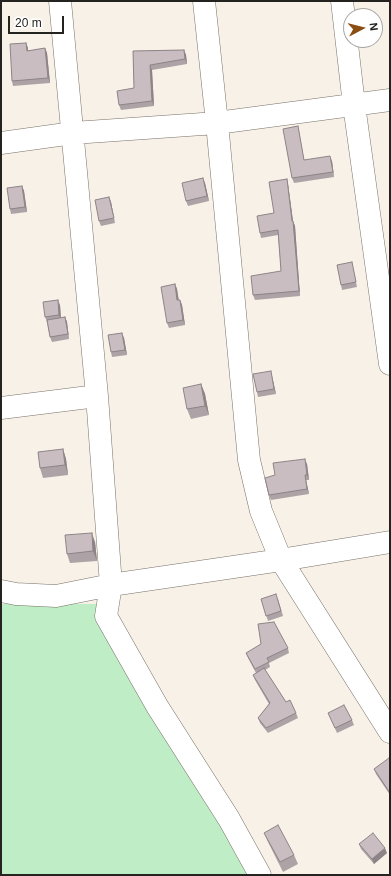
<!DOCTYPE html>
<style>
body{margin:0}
#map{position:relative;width:391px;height:876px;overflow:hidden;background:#f8f1e7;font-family:Helvetica,sans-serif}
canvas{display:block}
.frame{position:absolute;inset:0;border:2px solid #25231f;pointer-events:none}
.north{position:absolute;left:343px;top:8px;width:40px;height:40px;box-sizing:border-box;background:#fff;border:1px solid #a8a7a5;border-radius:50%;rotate:83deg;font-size:11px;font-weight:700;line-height:16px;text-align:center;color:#25231f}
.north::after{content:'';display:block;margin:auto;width:14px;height:18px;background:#8c4d13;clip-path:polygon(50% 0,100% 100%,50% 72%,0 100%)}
.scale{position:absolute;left:8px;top:16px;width:56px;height:18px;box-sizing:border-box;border:2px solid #25231f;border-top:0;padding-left:5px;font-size:12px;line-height:14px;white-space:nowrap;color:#25231f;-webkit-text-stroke:3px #fff;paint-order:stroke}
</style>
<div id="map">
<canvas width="391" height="876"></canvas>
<div class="frame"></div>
<div class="north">N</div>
<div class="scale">20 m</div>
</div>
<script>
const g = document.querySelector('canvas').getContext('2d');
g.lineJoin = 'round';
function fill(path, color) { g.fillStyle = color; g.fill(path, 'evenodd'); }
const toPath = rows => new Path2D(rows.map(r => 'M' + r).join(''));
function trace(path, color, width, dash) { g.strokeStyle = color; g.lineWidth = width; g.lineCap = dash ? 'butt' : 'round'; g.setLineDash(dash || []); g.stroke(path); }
const green = toPath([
 [1,604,96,604,258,875,1,875]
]);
const minor = toPath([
 [60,1,97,396,111,585,106,616,157,706,229,819,260,875],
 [204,1,217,123,249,460,261,511,281,560,390,732],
 [342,1,354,105,390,364],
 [1,143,73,133,217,123,390,100],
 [1,408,97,396],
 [1,591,16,594,56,596,111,585,281,560,390,542]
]);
const wall = toPath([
 [26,43,28,48,28,51,45,48,47,53,50,83,13,86,12,81],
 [184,50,186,55,187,64,152,70,154,106,121,110,119,105,134,88,133,51],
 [298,126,299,131,304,160,332,161,334,177,294,183,292,178],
 [287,179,288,184,293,221,295,226,300,296,255,300,253,295,281,271,278,235,261,238,260,233,274,213],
 [205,183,209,201,188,206,186,201],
 [22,186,24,191,27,212,11,214,10,209],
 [109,197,111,202,115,223,101,226,99,221],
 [353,267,357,287,342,290,341,285],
 [175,284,177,289,179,300,180,300,182,305,185,325,169,328,167,323],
 [60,305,61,318,65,317,67,322,69,339,52,342,50,337,47,322,45,317],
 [124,338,127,355,112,357,111,352],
 [272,376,276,394,258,397,257,392],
 [201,384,205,394,209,415,191,419,187,409],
 [63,449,66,459,68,475,43,478,40,468],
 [307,464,309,480,306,480,309,494,271,500,269,495],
 [95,542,97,561,70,563,67,554],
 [261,599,278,599,283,616,268,621],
 [288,648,289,653,269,663,270,667,265,670,286,702,296,713,298,718,268,733,260,723,258,718,269,704,255,680,253,675,256,673,248,658,246,653],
 [328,713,352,720,354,725,337,733],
 [390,759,390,795,376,774,374,769],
 [264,833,294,855,298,864,283,872,268,842],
 [359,844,387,853,374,864,361,849]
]);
const shadedWall = toPath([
 [26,43,28,48,28,56,27,51],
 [45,48,47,53,50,83,48,78],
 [184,50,186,55,187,64,185,59],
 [150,65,152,70,154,106,152,101],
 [330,156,332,161,334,177,333,172],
 [203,178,205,183,209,201,207,196],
 [287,179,288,184,293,221,295,226,300,296,299,291,292,221],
 [22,186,24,191,27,212,25,207],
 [109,197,111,202,115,223,114,218],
 [175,284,177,289,179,305,177,300],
 [58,300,60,305,61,320,59,315],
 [180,300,182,305,185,325,183,320],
 [65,317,67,322,69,339,68,334],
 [122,333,124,338,127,355,125,350],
 [271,371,272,376,276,394,274,389],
 [201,384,205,394,209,415,205,406],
 [63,449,66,459,68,475,65,465],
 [305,459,307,464,309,480,307,475],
 [305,475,306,480,309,494,307,489],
 [92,533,95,542,97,561,93,551],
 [385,848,387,853,374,864,372,859]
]);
const building = toPath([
 [26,43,27,51,45,48,48,78,12,81,10,44,26,43],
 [184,50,185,59,150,65,152,101,119,105,117,91,134,88,133,51,184,50],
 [298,126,304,160,330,156,333,172,292,178,283,129,298,126],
 [203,178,207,196,186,201,182,183,203,178],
 [287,179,292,221,293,221,299,291,253,295,251,276,281,271,278,230,260,233,257,216,274,213,269,182,287,179],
 [22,186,25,207,10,209,7,188,22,186],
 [109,197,114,218,99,221,95,200,109,197],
 [352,262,356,282,341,285,337,265,352,262],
 [175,284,177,300,180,300,183,320,167,323,161,287,175,284],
 [58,300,59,315,45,317,43,302,58,300],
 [65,317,68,334,50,337,47,320,65,317],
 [122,333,125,350,111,352,108,335,122,333],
 [271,371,274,389,257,392,253,374,271,371],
 [201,384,205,406,187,409,183,388,201,384],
 [63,449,65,465,40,468,38,452,63,449],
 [305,459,307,475,305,475,307,489,269,495,265,478,275,475,273,463,305,459],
 [92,533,93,551,67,554,65,535,92,533],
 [276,594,281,611,266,616,261,599,276,594],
 [274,622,288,648,267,658,269,662,255,669,246,653,261,644,258,624,274,622],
 [264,668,286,702,290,700,296,713,266,728,258,718,270,703,253,675,264,668],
 [344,705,352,720,335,728,328,713,344,705],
 [389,758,390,759,390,793,374,769,389,758],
 [278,825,294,855,280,862,264,833,278,825],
 [373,833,385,848,372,859,359,844,373,833]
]);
fill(green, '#beedc6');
trace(minor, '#787169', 23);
trace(minor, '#fff', 22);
fill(wall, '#ada3a6');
fill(shadedWall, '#8d8487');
fill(building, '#c9bdc1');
trace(building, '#8d8487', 1);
</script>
